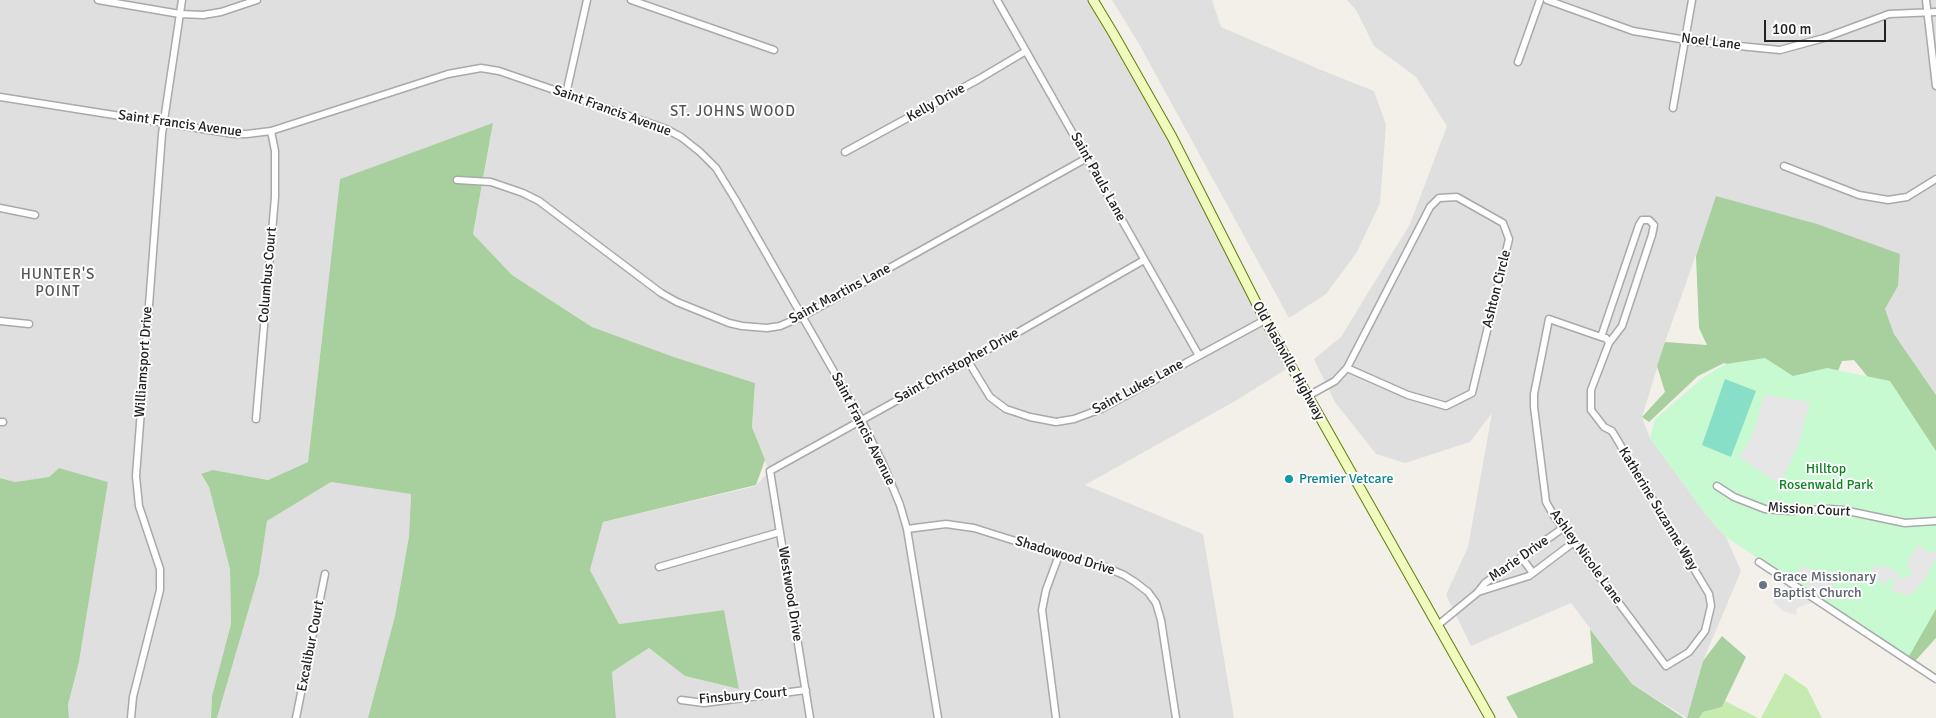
<!DOCTYPE html>
<style>
body{margin:0}
#map{position:relative;width:1936px;height:718px;overflow:hidden;background:#f2f0e9;font-family:Signika,sans-serif}
canvas{display:block}
.scale{position:absolute;left:1764px;top:20px;width:122px;height:22px;box-sizing:border-box;border:2px solid #222;border-top:0;padding-left:6px;font-size:15px;line-height:18px;white-space:nowrap;color:#222;-webkit-text-stroke:4px #fff;paint-order:stroke}
</style>
<div id="map">
<canvas width="1936" height="718"></canvas>
<div class="scale">100 m</div>
</div>
<script>
const g = document.querySelector('canvas').getContext('2d');
g.lineJoin = 'round';
function fill(path, color) { g.fillStyle = color; g.fill(path, 'evenodd'); }
const toPath = rows => new Path2D(rows.map(r => 'M' + r).join(''));
function trace(path, color, width, dash) { g.strokeStyle = color; g.lineWidth = width; g.lineCap = dash ? 'butt' : 'round'; g.setLineDash(dash || []); g.stroke(path); }
function label(font, color, halo, rows, align = 'center') {
  g.font = font + ' Signika,sans-serif'; g.lineWidth = 4; g.setLineDash([]); g.textBaseline = 'middle'; g.strokeStyle = halo; g.fillStyle = color; for (const [text, x, y, turn = 0] of rows) {
    g.save(); g.translate(x, y); g.rotate((+turn || 0) * Math.PI / 180); g.textAlign = isNaN(turn) ? turn : align; if (halo) g.strokeText(text, 0, 0); g.fillText(text, 0, 0); g.restore();
  }
}
const residential = toPath([
 [0,0,1093,0,1113,33,1291,366,1237,400,1085,485,1203,534,1234,718,616,718,612,672,649,648,685,676,739,689,724,610,619,624,590,570,603,522,756,486,769,471,752,427,755,383,674,357,592,327,512,275,473,234,493,124,340,179,308,462,268,480,213,470,201,475,209,487,230,569,231,624,212,696,211,718,69,718,68,706,79,662,108,482,59,468,50,477,15,482,0,478],
 [1112,0,1212,0,1221,27,1321,70,1374,91,1386,125,1380,203,1357,252,1326,294,1289,318,1139,44],
 [1347,0,1936,0,1936,395,1894,334,1885,309,1898,286,1717,196,1665,342,1642,417,1650,438,1707,516,1726,537,1741,571,1703,661,1687,718,1632,684,1571,603,1471,646,1446,595,1468,547,1492,413,1470,442,1405,463,1376,454,1335,402,1314,359,1341,337,1410,224,1447,126,1416,77,1374,46,1356,10],
 [331,482,411,493,409,536,395,616,368,718,217,718,259,574,267,521]
]);
const grass = toPath([
 [1785,673,1807,688,1822,718,1761,718],
 [1725,701,1758,718,1699,718,1703,712,1722,707]
]);
const forest = toPath([
 [493,123,473,234,512,275,592,327,674,357,755,383,752,427,765,460,756,485,603,522,590,570,619,624,724,610,739,689,685,676,649,648,612,672,616,718,368,718,395,616,409,536,411,494,331,482,267,521,259,574,217,718,211,718,212,696,231,624,230,569,209,487,201,474,213,470,268,480,308,462,340,179],
 [1716,196,1817,224,1900,254,1898,286,1885,309,1894,334,1936,395,1936,461,1854,360,1842,361,1836,376,1809,385,1751,373,1724,363,1698,376,1649,422,1642,417,1665,392,1657,366,1665,342,1707,345,1699,328,1696,256],
 [59,468,108,482,79,662,68,705,69,718,0,718,0,478,15,482,49,477],
 [1936,568,1936,638,1916,660,1908,658],
 [1590,629,1632,684,1684,718,1518,718,1506,697,1593,663],
 [1722,636,1746,657,1722,707,1703,712,1699,718,1687,718,1703,661]
]);
const park = toPath([
 [1765,358,1793,376,1827,368,1890,381,1936,451,1936,609,1908,658,1726,537,1707,516,1650,438,1655,419,1705,376,1726,364]
]);
const pitch = toPath([
 [1725,379,1756,391,1731,457,1702,445]
]);
const parking = toPath([
 [1764,395,1810,402,1799,442,1790,463,1779,484,1739,457,1749,442,1755,428],
 [1918,544,1929,553,1936,551,1936,558,1924,580,1913,593,1908,595,1892,591,1892,583,1897,578,1887,579,1886,586,1871,576,1874,565,1883,568,1886,565,1899,574,1898,578,1903,578,1910,576,1912,573,1911,570,1906,566],
 [1802,565,1837,582,1826,596,1795,578],
 [1786,584,1814,602,1797,608,1796,615,1783,611,1773,602,1779,593,1783,594,1786,592,1788,587]
]);
const street = toPath([
 [98,0,180,14,203,15,221,12,257,0],
 [631,0,774,50],
 [997,0,1198,354],
 [1547,0,1633,31,1698,42,1780,50,1824,38,1889,14,1936,12],
 [1926,0,1936,86],
 [1518,62,1540,0],
 [566,94,587,0],
 [0,97,234,134,247,134,271,131,448,74,481,68,499,71,566,94,666,129,681,137,700,152,716,168,735,199,861,419,884,466,900,505,907,529,938,718],
 [1673,108,1692,0],
 [845,152,979,79,1026,51],
 [1784,166,1859,195,1888,200,1907,197,1936,179],
 [457,180,491,182,523,193,539,201,661,293,677,302,729,323,742,326,767,328,780,326,803,316,1087,158],
 [0,208,35,215],
 [0,321,29,324],
 [1601,337,1606,338,1609,343,1591,390,1591,410,1604,427,1612,431,1709,594,1711,606,1705,631,1689,652,1666,666,1554,516,1546,502,1534,407,1534,394,1549,319,1601,337,1639,225,1642,220,1649,220,1654,225,1652,235,1622,326,1609,343],
 [968,361,990,397,1006,409,1030,417,1056,422,1074,419,1101,409,1265,320],
 [1308,396,1335,381,1347,368,1430,207,1439,198,1457,197,1503,223,1509,239,1472,393,1446,406,1408,395,1347,368],
 [256,419,275,197,275,151,271,131],
 [0,422,3,422],
 [1717,486,1734,497,1765,509,1790,511,1829,509,1843,510,1905,523,1936,521],
 [907,529,946,524,974,528,1076,560,1105,567,1124,575,1135,582,1148,592,1156,603,1161,620,1176,718],
 [1521,557,1533,573],
 [1759,562,1936,679],
 [659,567,780,532],
 [1478,592,1529,576,1574,542],
 [1438,625,1477,593,1485,583,1563,528],
 [681,700,704,703,806,690],
 [131,718,133,697,160,590,160,569,139,506,136,476,162,134,182,0],
 [296,718,325,574],
 [810,718,770,471,968,361,1144,260],
 [1056,718,1042,610,1046,590,1059,555]
]);
const secondary = toPath([
 [1093,0,1113,33,1172,137,1265,320,1490,718]
]);
const markers = [
 [1289,479,5,"#0f9aa8"],
 [1763,585,5,"#6b7280"]
];
const streetNames = [
 ["Noel Lane",1711,42,7],
 ["Kelly Drive",936,103,-29],
 ["Saint Francis Avenue",612,111,20],
 ["Saint Francis Avenue",180,124,8],
 ["Saint Pauls Lane",1098,177,61],
 ["Columbus Court",268,275,-85],
 ["Ashton Circle",1497,289,-76],
 ["Saint Martins Lane",840,294,-28],
 ["Old Nashville Highway",1288,361,61],
 ["Williamsport Drive",144,362,-86],
 ["Saint Christopher Drive",957,366,-29],
 ["Saint Lukes Lane",1138,387,-28],
 ["Saint Francis Avenue",863,429,63],
 ["Katherine Suzanne Way",1658,509,59],
 ["Mission Court",1809,510,3],
 ["Shadowood Drive",1065,556,17],
 ["Ashley Nicole Lane",1586,557,54],
 ["Marie Drive",1519,559,-35],
 ["Westwood Drive",790,594,81],
 ["Excalibur Court",311,646,-79],
 ["Finsbury Court",743,696,-5]
];
const parkNames = [
 ["Hilltop",1826,469],
 ["Rosenwald Park",1826,485]
];
const cultureNames = [
 ["Premier Vetcare",1299,479]
];
const worshipNames = [
 ["Grace Missionary",1773,577],
 ["Baptist Church",1773,593]
];
const neighbourhoodNames = [
 ["ST. JOHNS WOOD",733,112],
 ["HUNTER'S",58,275],
 ["POINT",58,292]
];
fill(residential, '#e0dfdf');
fill(grass, '#c6ebb0');
fill(forest, '#a7d09e');
fill(park, '#c8fad1');
fill(pitch, '#88dfc7');
fill(parking, '#e6e6e6');
trace(street, '#a9a9a9', 9);
trace(secondary, '#627c06', 11);
trace(street, '#fff', 6);
trace(secondary, '#f0fabf', 9);
for (const [x, y, r, color] of markers) { const dot = new Path2D(); dot.arc(x, y, r, 0, 2 * Math.PI); g.fillStyle = color; g.fill(dot); trace(dot, '#fff', 2); }
label('14px', '#222', '#fff', streetNames);
label('14px', '#0d8323', '#fff', parkNames);
label('14px', '#0d838f', '#fff', cultureNames, 'left');
label('14px', '#5b616d', '#fff', worshipNames, 'left');
g.letterSpacing = '1px';
label('15px', '#555', '#fff', neighbourhoodNames);
g.letterSpacing = '0px';
</script>
